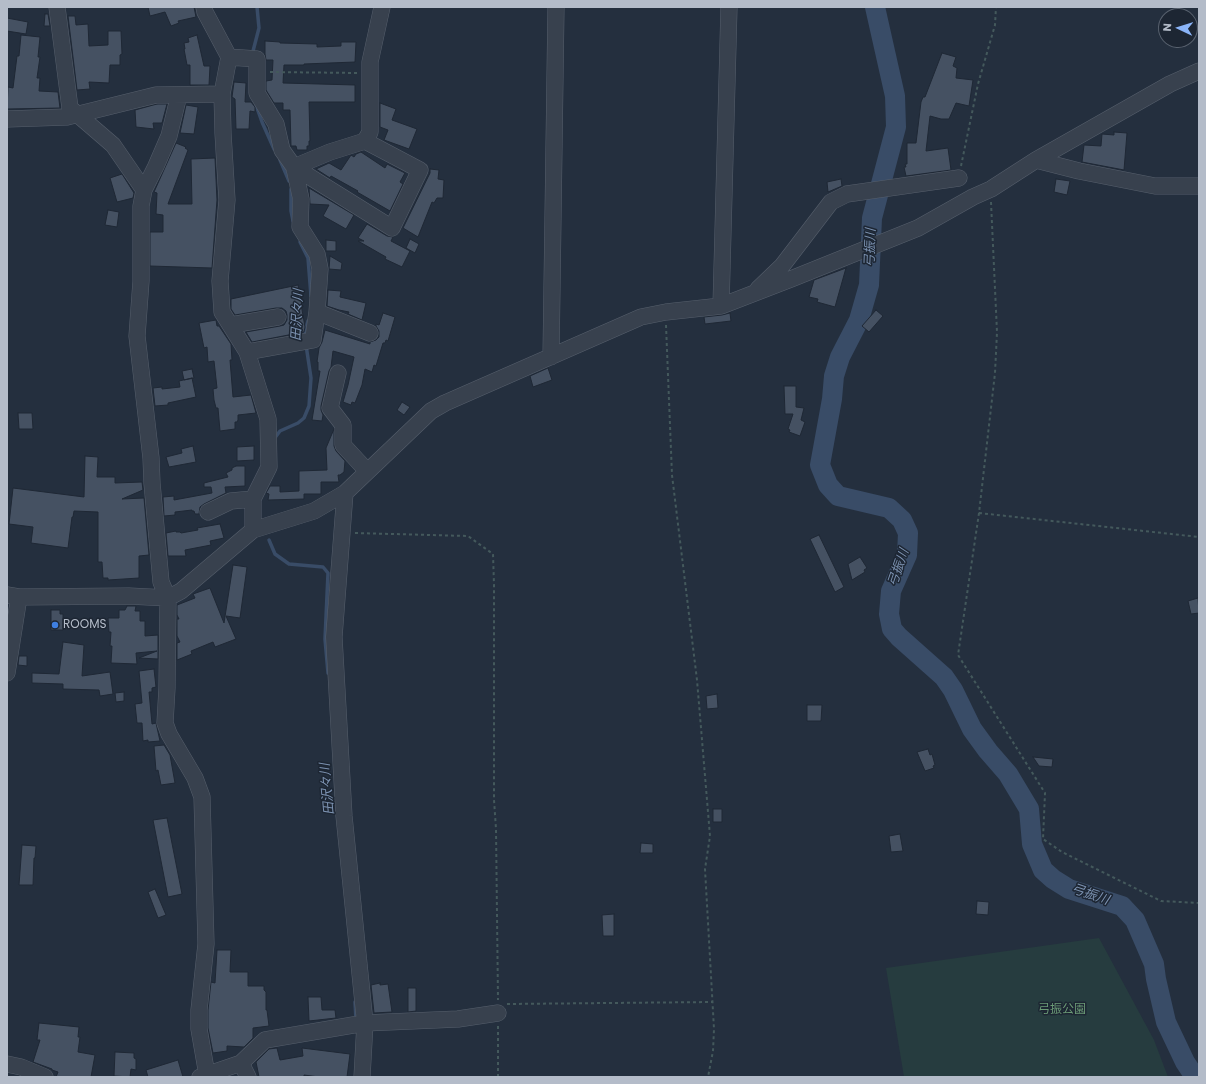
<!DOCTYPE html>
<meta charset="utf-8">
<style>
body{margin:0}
#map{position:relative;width:1206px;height:1084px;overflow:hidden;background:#242f3e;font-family:Poppins,sans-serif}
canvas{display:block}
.frame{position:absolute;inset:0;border:8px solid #b4bcc9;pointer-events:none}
.north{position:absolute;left:1158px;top:8px;width:40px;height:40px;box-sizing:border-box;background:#1d2633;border:1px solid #59626f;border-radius:50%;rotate:274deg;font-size:11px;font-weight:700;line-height:16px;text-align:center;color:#b4bcc9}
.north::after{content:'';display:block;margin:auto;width:14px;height:18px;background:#8ab4f8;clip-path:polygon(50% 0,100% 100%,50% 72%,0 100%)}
</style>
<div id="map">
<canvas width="1206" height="1084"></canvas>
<div class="frame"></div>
<div class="north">N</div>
</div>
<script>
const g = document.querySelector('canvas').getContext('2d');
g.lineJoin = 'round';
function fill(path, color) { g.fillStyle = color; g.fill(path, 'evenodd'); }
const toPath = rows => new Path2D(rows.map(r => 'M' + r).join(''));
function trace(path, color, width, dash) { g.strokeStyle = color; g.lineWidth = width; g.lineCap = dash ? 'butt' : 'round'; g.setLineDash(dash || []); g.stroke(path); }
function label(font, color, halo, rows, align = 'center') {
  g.font = font + ' Poppins,"Noto Sans JP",sans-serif'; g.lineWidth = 3; g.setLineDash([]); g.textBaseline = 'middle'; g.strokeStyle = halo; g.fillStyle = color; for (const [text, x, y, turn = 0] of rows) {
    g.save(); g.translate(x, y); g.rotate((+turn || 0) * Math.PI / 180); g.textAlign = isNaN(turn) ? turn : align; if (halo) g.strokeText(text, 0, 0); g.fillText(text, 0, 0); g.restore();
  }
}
const green = toPath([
 [1099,938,1154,1040,1168,1077,904,1077,886,968]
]);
const stream = toPath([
 [252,55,259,28,257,7],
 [256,105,262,122,274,149],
 [280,160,289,181],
 [291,189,291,211,293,221],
 [300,242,308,258,311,296],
 [306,337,305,332,308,321],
 [274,439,280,431,298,423,304,418,309,406,311,378,306,345],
 [269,540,275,554,289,564,323,567,328,573,325,639,328,673],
 [355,1002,356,1020]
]);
const river = toPath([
 [875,7,895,96,896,127,872,218,869,285,859,320,840,357,834,376,832,399,820,465,828,485,838,496,889,508,902,520,908,533,907,555,891,591,889,614,892,629,899,637,944,677,953,690,972,729,988,751,1008,774,1029,809,1032,844,1043,870,1053,879,1069,889,1122,906,1135,920,1154,964,1156,979,1166,1022,1185,1062,1195,1077]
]);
const building = toPath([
 [148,7,194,7,196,17,178,21,179,23,171,26,165,12,150,16,148,7],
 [45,14,48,14,50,26,44,26,45,14],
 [68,16,75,16,76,25,88,24,89,46,108,45,108,31,121,31,122,54,120,55,120,65,110,65,109,83,89,82,90,89,77,90,68,16],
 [7,18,28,22,26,34,7,31,7,18],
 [21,35,40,37,38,57,40,57,37,78,40,78,39,91,58,92,60,108,7,109,8,87,13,88,17,56,19,56,21,35],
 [197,35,204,66,210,66,209,85,190,85,190,65,187,65,184,49,185,49,184,43,189,42,188,38,197,35],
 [265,41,280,42,280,43,317,44,317,47,341,46,341,42,356,42,355,62,304,64,304,65,284,65,283,83,355,85,355,102,309,102,310,141,309,141,309,146,307,146,307,150,297,150,296,146,291,146,290,110,283,110,283,103,274,103,266,90,266,81,272,80,273,60,266,60,265,54,265,41],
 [942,53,956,57,953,66,957,68,956,78,973,80,969,106,956,103,949,119,941,119,930,116,926,151,948,148,951,170,906,176,904,167,906,167,905,164,907,164,907,143,916,143,921,102,923,97,925,97,942,53],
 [234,82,246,83,245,102,251,102,255,107,255,112,250,111,249,129,236,129,235,99,232,97,234,82],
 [380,103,396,109,392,120,417,129,409,149,384,140,388,130,380,127,380,103],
 [157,104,167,104,162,123,153,123,154,129,136,127,135,110,157,104],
 [186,105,198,107,194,134,180,133,186,105],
 [1114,132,1127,133,1124,170,1082,162,1084,145,1101,146,1102,134,1114,135,1114,132],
 [176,143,186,147,185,148,188,150,168,204,192,204,191,159,215,158,217,200,212,268,150,266,150,232,163,232,163,215,156,214,157,193,154,192,176,143],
 [361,152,385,168,387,164,405,173,400,182,403,184,390,211,357,192,358,191,331,176,330,178,316,169,329,163,341,170,351,155,354,157,356,154,361,152],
 [430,169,439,170,438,179,444,180,443,198,437,198,434,203,432,202,418,237,403,228,430,173,430,169],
 [122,174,134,193,133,198,117,202,110,178,122,174],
 [841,179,842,186,828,192,827,182,841,179],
 [1056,179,1070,181,1067,195,1054,192,1056,179],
 [309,188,354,215,346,229,323,216,329,205,310,204,309,188],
 [108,210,119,212,117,227,105,225,108,210],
 [367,224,387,236,393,237,391,241,410,251,402,267,385,259,386,257,358,241,364,241,358,238,367,224],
 [410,239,419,244,415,253,406,248,410,239],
 [326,240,336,241,336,251,326,251,326,240],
 [330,256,342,263,341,270,329,269,330,256],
 [846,268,835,307,817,302,818,299,809,297,814,280,846,268],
 [298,285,302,303,301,304,305,327,304,332,252,342,246,332,280,326,284,325,287,320,287,315,286,311,282,308,276,308,235,315,231,309,231,299,298,285],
 [328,290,341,291,340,297,366,303,362,320,348,314,349,312,339,310,327,306,328,290],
 [876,310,883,316,869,332,862,326,876,310],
 [383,313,395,317,388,341,386,340,385,343,383,343,376,366,374,365,372,372,365,369,362,385,355,403,352,402,351,405,343,402,348,385,354,357,333,351,331,367,329,371,321,406,321,410,323,415,322,421,312,420,320,371,318,371,318,362,317,362,319,348,322,342,325,330,370,344,370,342,376,340,379,337,379,331,376,326,376,324,379,325,383,313],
 [730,313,731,321,705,324,704,317,722,315,730,313],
 [216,320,217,326,219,326,231,344,232,360,230,360,233,397,251,395,256,413,238,415,238,420,237,422,235,422,235,429,220,431,218,408,216,408,214,400,213,389,217,388,214,361,208,362,207,347,204,348,199,323,216,320],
 [548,368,552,380,533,387,530,376,548,368],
 [192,369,194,378,184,380,182,371,192,369],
 [192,378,196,397,168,403,168,405,155,406,153,388,162,387,162,389,180,387,179,381,192,378],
 [784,386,796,386,796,407,804,408,801,420,805,422,800,436,789,432,790,430,788,429,793,414,785,414,784,386],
 [402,402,410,407,404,415,397,410,402,402],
 [18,413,32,413,33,429,19,429,18,413],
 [334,429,334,446,336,451,345,461,344,472,340,475,338,475,339,482,321,482,321,494,304,494,304,499,268,500,269,494,266,493,270,486,280,486,280,492,299,491,299,471,327,470,326,448,334,429],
 [193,446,196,462,169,467,166,457,182,453,181,449,193,446],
 [254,446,254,460,237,461,237,447,254,446],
 [85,456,98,457,97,477,115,477,115,483,142,482,143,490,122,499,144,498,149,555,139,556,139,578,108,580,108,578,103,578,102,562,98,562,98,512,74,511,73,517,72,517,68,548,31,543,33,527,9,524,13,488,84,497,85,456],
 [236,466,245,466,245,486,225,487,226,493,204,504,200,507,199,514,195,514,194,511,192,511,192,510,175,512,175,515,164,516,163,497,174,496,174,500,212,493,211,487,204,487,204,483,228,477,226,473,232,470,232,468,236,466],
 [220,524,224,538,210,541,211,545,185,550,186,556,168,556,166,533,176,531,176,532,180,532,181,533,198,530,197,528,220,524],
 [819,535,844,587,835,592,810,539,819,535],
 [860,557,867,568,864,570,865,572,852,580,848,564,860,557],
 [233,565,247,567,240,618,226,616,236,639,215,647,213,642,191,651,192,654,177,660,177,643,180,642,177,636,177,619,179,619,177,615,177,605,195,598,193,594,210,588,224,623,233,565],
 [1198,598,1199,613,1191,614,1188,601,1198,598],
 [127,606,136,606,135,611,140,611,140,621,145,621,145,636,158,635,158,659,139,658,157,651,136,653,137,664,111,663,112,646,110,646,111,632,109,632,108,618,119,618,119,610,125,610,127,606],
 [51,610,60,610,60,614,63,614,63,630,51,630,51,610],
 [63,642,84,645,82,676,110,672,113,694,100,696,99,690,63,689,63,684,32,683,32,673,59,674,63,642],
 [19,656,27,656,27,666,18,665,19,656],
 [154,669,156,687,152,688,152,692,149,692,152,724,156,723,160,741,148,742,148,740,143,741,142,723,137,723,135,704,142,703,139,671,154,669],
 [124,692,124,701,116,702,115,693,124,692],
 [717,694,718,708,707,709,706,696,717,694],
 [807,705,822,705,821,721,807,721,807,705],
 [164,745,170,755,175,783,161,785,158,770,156,771,154,746,164,745],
 [928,749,930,755,932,754,935,765,933,766,934,768,925,771,917,752,928,749],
 [1033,757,1053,759,1052,767,1039,766,1033,757],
 [713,809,722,809,722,822,713,822,713,809],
 [167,818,182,894,168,897,153,820,167,818],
 [900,834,903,851,891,852,889,836,900,834],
 [641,843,653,844,653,853,640,853,641,843],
 [22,845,36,846,35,858,34,858,33,885,19,885,22,845],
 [155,889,166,915,158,918,148,892,155,889],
 [977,901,989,902,988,915,976,914,977,901],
 [614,914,614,936,603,936,602,915,614,914],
 [217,950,231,950,230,972,248,972,248,986,264,986,264,990,266,992,266,1010,267,1010,269,1026,253,1028,253,1038,244,1047,227,1046,227,1051,213,1053,208,1028,208,1010,211,982,215,983,217,950],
 [380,983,380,985,388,984,392,1012,374,1013,371,985,380,983],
 [408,988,416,988,416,1011,408,1012,408,988],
 [308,997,321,997,322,1010,335,1010,336,1018,309,1021,308,997],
 [39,1023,79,1027,78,1037,80,1037,78,1052,95,1055,91,1077,56,1077,58,1072,52,1070,52,1069,33,1062,40,1040,37,1040,39,1023],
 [277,1048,280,1060,303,1056,302,1048,350,1054,347,1077,319,1077,304,1075,304,1077,259,1077,256,1062,269,1049,277,1048],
 [115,1052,134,1053,134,1058,136,1059,136,1070,131,1069,130,1077,114,1076,115,1052],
 [178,1060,183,1077,148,1077,146,1070,178,1060]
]);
const path = toPath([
 [270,72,357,73],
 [961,166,978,84,995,25,996,7],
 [991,202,997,332,995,373,979,513,958,655,1045,793,1043,839,1062,852,1161,901,1199,903],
 [666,325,672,475,697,680,710,836,705,869,714,1029,713,1051,708,1077],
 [979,513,1199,537],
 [355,533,468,536,493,554,494,585,494,800,496,829,498,1000],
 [507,1004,712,1002],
 [498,1026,498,1077]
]);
const minor = toPath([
 [57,7,70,108,113,145,144,190],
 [229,57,257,59,257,93,276,124,282,150,294,167,330,152,365,141,370,132,370,62,382,7],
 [222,94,223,133,227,200,220,281,222,312,247,352,268,419,269,467,253,499,253,530],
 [179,95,169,136,156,166,144,190,141,206,141,281,137,336,151,458,152,483,161,582,168,598,167,688,165,723,169,734,195,778,202,797,206,944,199,1010,199,1029,207,1075],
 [7,119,67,117,156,95,222,94,229,57,205,12,204,7],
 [1036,160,1079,171,1155,186,1199,186],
 [294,167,392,228,420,170,365,141],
 [758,289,782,266,831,202,847,194,959,178],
 [721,306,729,7],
 [317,312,370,333],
 [231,325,278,317],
 [247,352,313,340,317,312,320,269,317,254,300,227,301,199,294,167],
 [551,357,556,7],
 [338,373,330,408,343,425,343,445,367,471],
 [345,493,334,637,344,816,365,1023,362,1077],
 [208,512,231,501,253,499],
 [7,595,19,597,129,596,168,598,181,591,253,530,314,511,345,493,431,411,445,403,641,317,666,312,721,306,791,279,918,228,973,197,991,189,1036,160,1170,84,1199,71],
 [7,673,19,597],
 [241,1063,248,1077],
 [7,1064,21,1067,45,1077],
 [200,1077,241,1063,265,1040,365,1023,458,1019,498,1013]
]);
const markers = [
 [55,625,4,"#3f7fe0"]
];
const poiNames = [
 ["ROOMS",63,625]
];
const parkNames = [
 ["弓振公園",1062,1010]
];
const waterNames = [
 ["弓振川",871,248,-88],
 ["田沢々川",298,315,-87],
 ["弓振川",899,568,-71],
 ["田沢々川",328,789,-95],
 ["弓振川",1090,895,19]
];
fill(green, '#263c3f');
trace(stream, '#394c67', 3.5);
trace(river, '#394c67', 20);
fill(building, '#455162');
trace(building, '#1f2835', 1);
trace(minor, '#565f6c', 17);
trace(path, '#44595c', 2, [3, 3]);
trace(minor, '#38414e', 16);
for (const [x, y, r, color] of markers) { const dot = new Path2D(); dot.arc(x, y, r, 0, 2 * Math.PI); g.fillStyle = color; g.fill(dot); trace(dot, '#1d2633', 1.5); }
label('12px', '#b4bcc9', '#1d2633', poiNames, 'left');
label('12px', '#6b9a76', '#1d2633', parkNames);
label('italic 13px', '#7c92b1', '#1d2633', waterNames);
</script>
